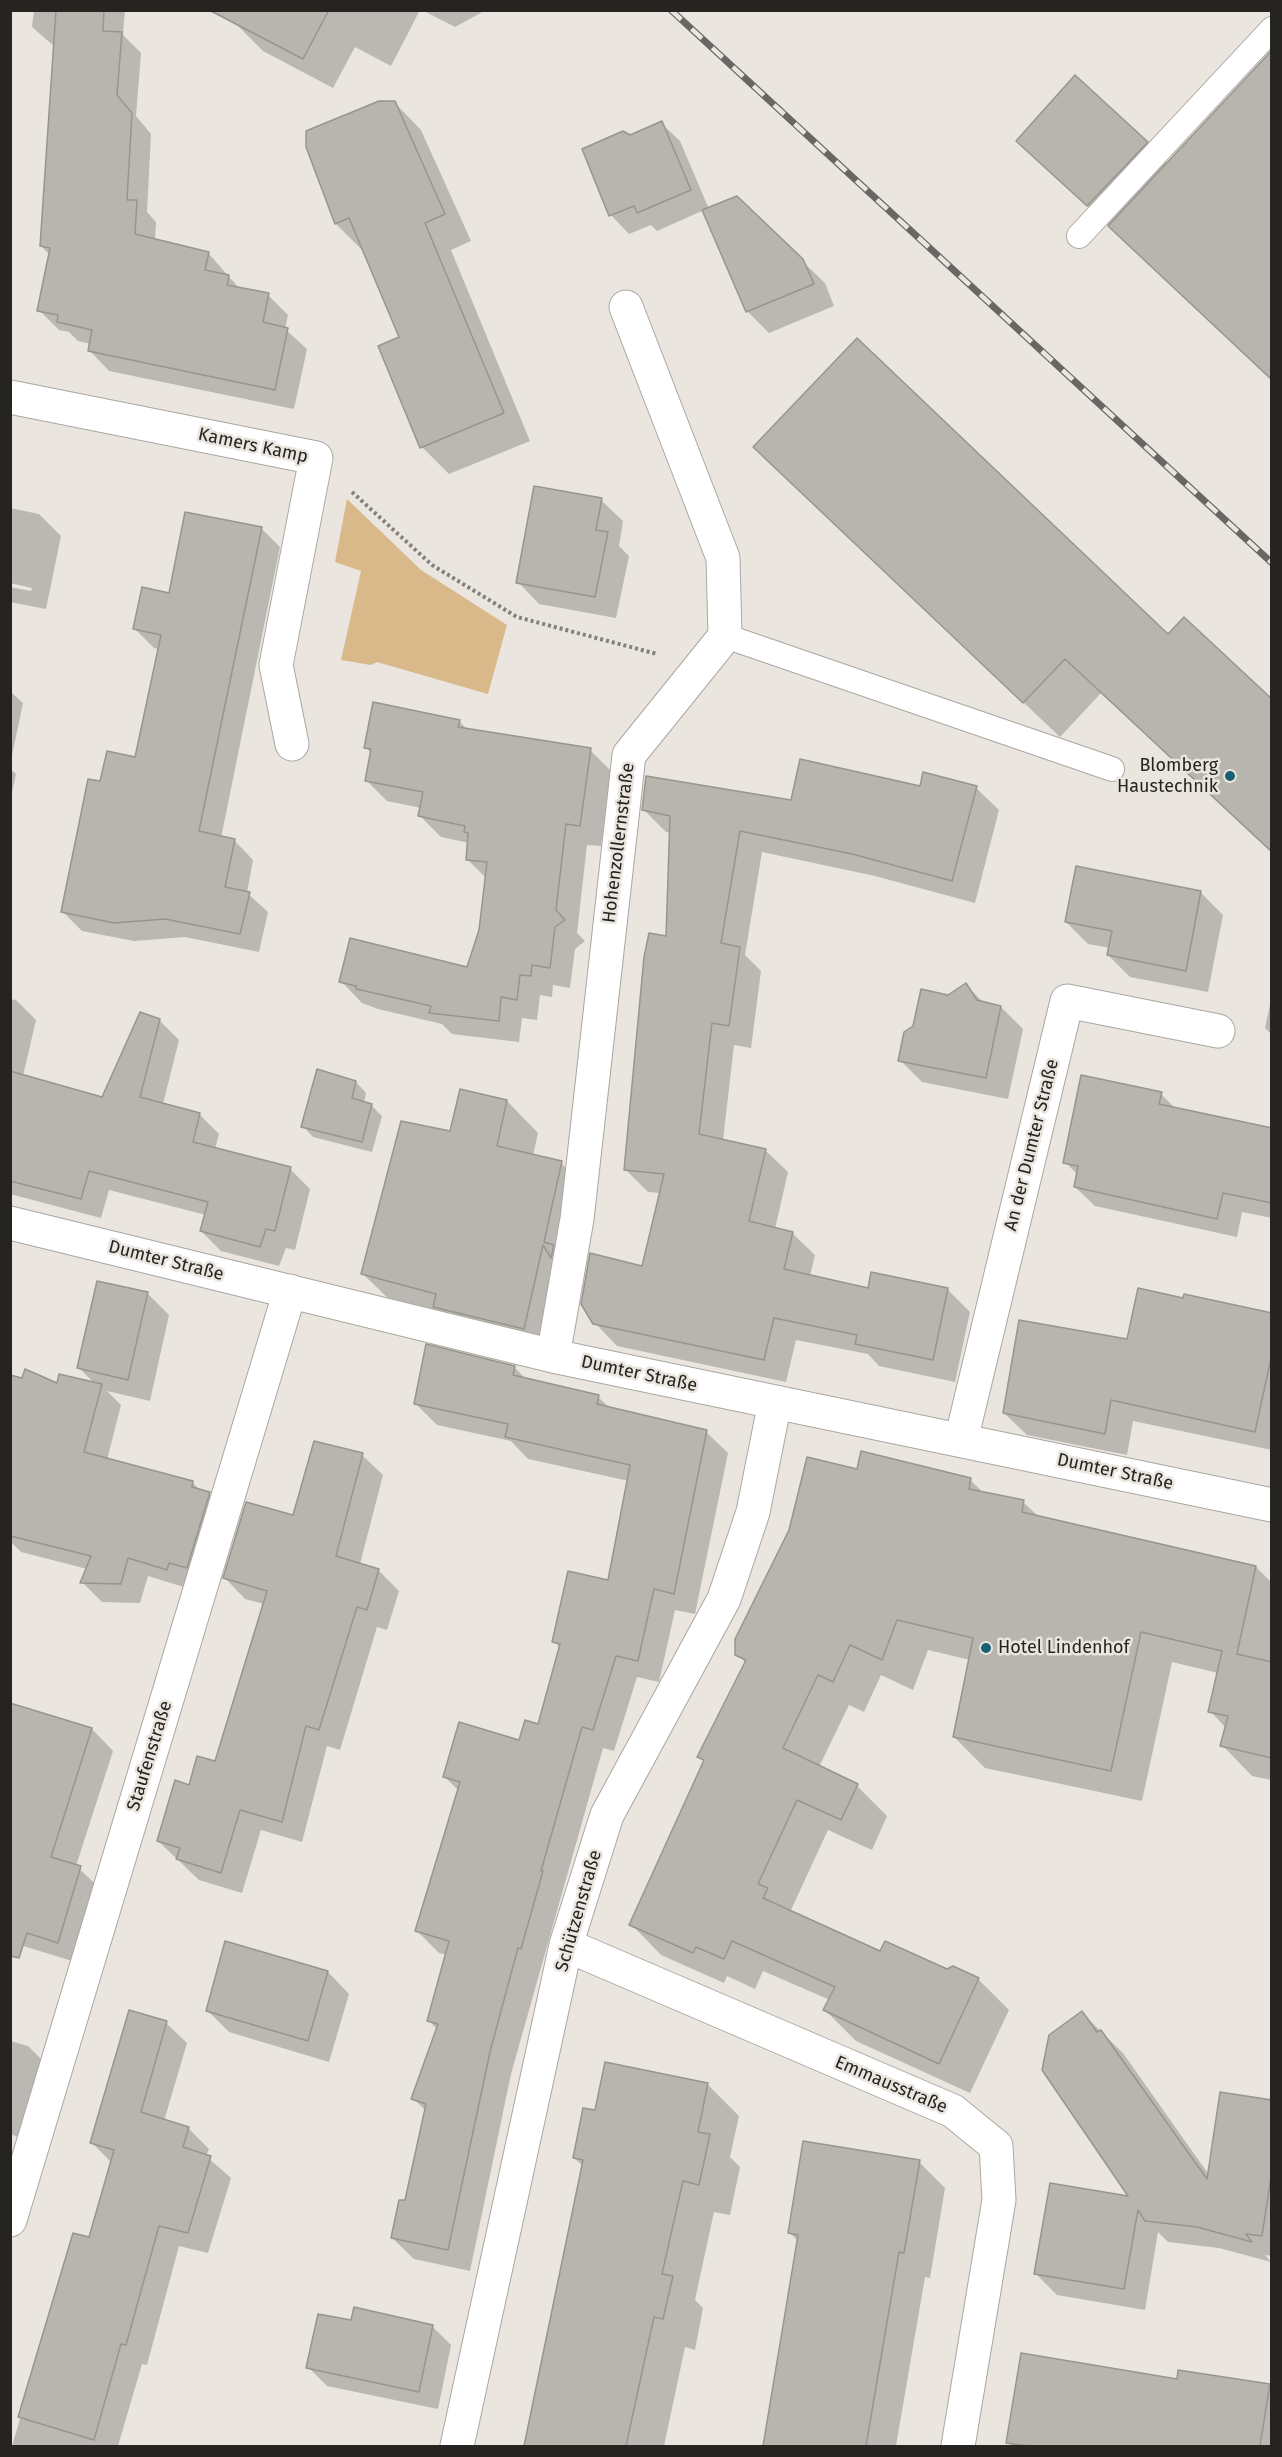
<!DOCTYPE html>
<meta charset="utf-8">
<style>
body{margin:0}
#map{position:relative;width:1282px;height:2457px;overflow:hidden;background:#eae5df;font-family:"Fira Sans",sans-serif}
canvas{display:block}
.frame{position:absolute;inset:0;border:12px solid #252421;pointer-events:none}
</style>
<div id="map">
<canvas width="1282" height="2457"></canvas>
<div class="frame"></div>
</div>
<script>
const g = document.querySelector('canvas').getContext('2d');
g.lineJoin = 'round';
function fill(path, color) { g.fillStyle = color; g.fill(path, 'evenodd'); }
const toPath = rows => new Path2D(rows.map(r => 'M' + r).join(''));
function trace(path, color, width, dash) { g.strokeStyle = color; g.lineWidth = width; g.lineCap = dash ? 'butt' : 'round'; g.setLineDash(dash || []); g.stroke(path); }
function label(font, color, halo, rows, align = 'center') {
  g.font = font + ' "Fira Sans",sans-serif'; g.lineWidth = 5; g.setLineDash([]); g.textBaseline = 'middle'; g.strokeStyle = halo; g.fillStyle = color; for (const [text, x, y, turn = 0] of rows) {
    g.save(); g.translate(x, y); g.rotate((+turn || 0) * Math.PI / 180); g.textAlign = isNaN(turn) ? turn : align; if (halo) g.strokeText(text, 0, 0); g.fillText(text, 0, 0); g.restore();
  }
}
const green = toPath([
 [347,499,421,570,507,625,488,694,377,662,371,665,341,660,361,571,335,562]
]);
const shadow = toPath([
 [34,10,125,10,123,35,141,53,136,116,151,134,147,212,156,222,155,240,208,253,240,289,268,295,288,315,285,329,307,349,294,409,109,371,90,351,91,344,78,341,69,332,59,330,39,310,50,255,41,246,55,47,32,27],
 [233,10,420,10,391,66,355,47,333,88,263,51,233,21],
 [422,10,486,10,455,27],
 [394,102,421,130,471,241,451,250,530,441,449,474,422,447,401,337,363,251,336,224,307,147],
 [661,123,680,141,709,209,802,261,825,283,834,306,769,333,747,311,704,210,657,231,651,225,629,234,611,215,630,136],
 [1146,143,1168,164,1272,379,1040,162],
 [791,482,1272,701,1272,853,1101,693,1060,737],
 [601,500,623,521,619,546,629,556,616,618,539,604,518,582],
 [10,508,39,514,61,536,46,609,10,602,10,587,31,591,32,588,10,583],
 [261,528,280,547,221,838,234,840,253,860,247,893,268,912,259,952,185,937,134,941,82,931,62,911,101,783,136,759,159,649,154,648,135,629,170,594],
 [10,691,23,703,10,765],
 [459,721,468,730,590,750,611,771,601,846,587,845,577,933,585,941,575,949,570,988,553,985,552,997,540,995,537,1020,522,1018,519,1042,452,1034,442,1024,378,1009,362,1003,341,981,468,969,480,930,487,879,467,859,469,843,441,837,420,816,421,808,387,801,366,780,372,754,365,747],
 [10,769,16,774,10,802],
 [921,788,976,788,999,810,975,903,875,876,762,852,745,955,761,971,751,1048,734,1045,723,1140,765,1150,788,1172,775,1229,792,1233,815,1255,810,1276,869,1290,948,1290,970,1312,955,1382,879,1366,868,1354,796,1340,786,1382,617,1346,595,1323,643,1268,661,1193,648,1192,625,1169,667,937,671,833,666,832,643,809,792,802],
 [1077,868,1201,893,1223,915,1208,992,1130,977,1108,955,1110,948,1088,944,1066,922],
 [966,985,984,1003,1001,1007,1023,1029,1008,1099,922,1082,900,1060,949,996],
 [1272,995,1272,1035,1265,1028],
 [10,999,16,1000,36,1020,23,1076,103,1099,159,1020,179,1040,163,1104,199,1114,219,1134,215,1149,290,1169,310,1189,295,1250,286,1248,279,1266,221,1251,201,1231,206,1215,109,1190,101,1218,10,1194],
 [356,1082,366,1093,364,1103,371,1105,382,1116,372,1152,313,1137,303,1126],
 [1161,1094,1176,1109,1272,1129,1272,1218,1242,1212,1237,1237,1095,1206,1075,1187,1078,1175,1065,1162],
 [507,1101,538,1133,533,1156,561,1163,593,1194,576,1269,584,1277,583,1287,574,1278,555,1360,395,1305,363,1274,451,1133],
 [147,1293,169,1315,150,1401,107,1391,121,1405,107,1460,193,1483,201,1491,209,1493,229,1513,187,1588,148,1576,140,1603,102,1602,82,1582,87,1569,21,1552,10,1541,10,1374,23,1379,58,1385,95,1384,79,1368],
 [1272,1315,1272,1450,1133,1421,1127,1455,1027,1435,1004,1413,1128,1340],
 [514,1367,527,1380,598,1397,610,1408,706,1432,728,1453,695,1614,675,1610,659,1682,637,1677,614,1751,603,1748,511,2074,470,2271,414,2259,392,2238,406,2202,426,2111,413,2098,437,2029,429,2021,447,1955,439,1953,417,1931,459,1791,444,1776,520,1742,539,1725,560,1648,554,1641,609,1581,629,1481,528,1459,511,1441,437,1425,415,1403],
 [362,1455,383,1475,360,1564,378,1570,399,1591,387,1630,377,1627,340,1750,327,1746,302,1842,261,1830,242,1893,199,1880,158,1841,190,1786,216,1763,264,1604,245,1599,225,1578],
 [858,1471,970,1480,985,1494,1023,1502,1039,1517,1256,1567,1272,1583,1272,1780,1252,1776,1222,1745,1226,1728,1210,1711,1218,1673,1172,1662,1142,1801,985,1768,954,1737,970,1660,928,1650,913,1690,881,1675,864,1712,849,1705,819,1767,857,1786,887,1816,872,1850,828,1830,790,1912,881,1953,978,1979,1009,2010,970,2093,856,2041,825,2010,830,2000,763,1971,755,1989,727,1976,724,1983,661,1955,631,1924,705,1762,699,1757,746,1663,737,1654],
 [10,1704,92,1729,113,1751,76,1866,101,1889,79,1963,10,1942],
 [328,1972,349,1994,329,2062,229,2032,207,2010],
 [1082,2013,1123,2053,1209,2175,1272,2101,1272,2256,1265,2255,1271,2262,1219,2248,1168,2242,1158,2232,1145,2310,1057,2295,1036,2274,1131,2198],
 [166,2023,187,2043,164,2121,188,2128,209,2149,206,2156,231,2178,208,2253,179,2246,147,2365,142,2364,118,2446,12,2446,74,2235,90,2239,112,2163,91,2142],
 [10,2041,28,2046,46,2064,25,2139,10,2134],
 [606,2064,708,2085,739,2116,730,2157,740,2167,730,2215,714,2212,695,2300,703,2308,695,2350,685,2347,664,2446,526,2446,584,2167,574,2158,596,2112],
 [919,2162,945,2188,930,2278,925,2277,896,2446,764,2446,799,2242,790,2233],
 [352,2322,432,2326,451,2345,438,2409,327,2386,308,2367],
 [1269,2385,1272,2388,1272,2446,1012,2446,1008,2442]
]);
const building = toPath([
 [56,10,104,10,103,31,122,32,117,95,132,113,127,200,137,200,135,234,209,252,205,270,229,275,227,285,269,293,263,322,288,328,275,390,88,351,92,330,57,322,58,315,37,311,50,248,40,246,56,10],
 [209,10,329,10,303,59,209,10],
 [1272,50,1272,380,1108,226,1272,50],
 [1075,75,1148,142,1087,206,1016,141,1075,75],
 [379,101,395,101,445,214,425,223,504,413,420,448,378,346,399,337,349,218,335,224,306,147,306,131,379,101],
 [662,121,691,190,637,213,634,206,609,216,582,149,623,131,630,135,662,121],
 [737,196,803,259,814,284,746,312,702,210,737,196],
 [857,338,1168,634,1184,617,1272,699,1272,852,1065,659,1023,703,753,447,857,338],
 [534,486,602,498,596,530,608,532,595,597,516,583,534,486],
 [185,512,262,527,199,831,235,839,225,887,250,892,240,934,165,919,114,923,61,912,88,779,100,781,107,751,135,757,161,635,133,629,142,587,169,593,185,512],
 [373,702,460,720,458,727,591,748,580,826,566,824,556,910,565,920,555,927,550,968,532,965,531,976,520,975,517,1000,501,997,499,1021,429,1013,431,1006,356,989,356,986,339,982,350,938,467,967,479,930,487,862,466,860,468,833,464,832,465,826,418,816,423,792,365,781,371,749,364,748,373,702],
 [800,759,920,786,923,772,977,786,952,881,852,854,740,831,721,943,740,947,729,1026,712,1023,699,1134,766,1149,749,1221,793,1232,784,1269,868,1288,871,1272,948,1288,933,1360,855,1344,857,1335,774,1318,764,1360,593,1324,581,1304,590,1253,642,1266,664,1174,624,1170,644,957,649,933,666,936,670,816,642,810,646,776,791,800,800,759],
 [1076,866,1201,891,1186,971,1107,955,1112,931,1065,922,1076,866],
 [966,983,977,1000,1001,1006,986,1078,898,1061,904,1032,913,1026,921,989,948,995,966,983],
 [140,1012,160,1019,140,1097,200,1113,193,1142,291,1167,275,1231,266,1229,260,1247,200,1231,208,1202,89,1171,81,1199,10,1181,10,1071,102,1097,140,1012],
 [317,1069,356,1081,352,1098,372,1104,362,1142,301,1127,317,1069],
 [1081,1075,1162,1092,1159,1104,1272,1128,1272,1203,1223,1193,1217,1219,1074,1187,1078,1166,1063,1163,1081,1075],
 [460,1089,507,1100,497,1146,562,1161,544,1242,554,1245,551,1258,543,1245,524,1329,433,1307,436,1294,361,1274,401,1121,450,1131,460,1089],
 [97,1281,148,1292,128,1380,77,1368,97,1281],
 [1138,1288,1183,1298,1184,1294,1272,1313,1272,1354,1255,1432,1111,1400,1105,1434,1003,1413,1019,1320,1127,1339,1138,1288],
 [426,1344,515,1366,513,1375,599,1395,597,1404,707,1430,674,1594,654,1589,638,1661,616,1656,593,1730,582,1727,541,1871,543,1871,521,1949,518,1948,490,2052,448,2250,391,2238,399,2200,405,2200,426,2104,411,2099,438,2024,427,2021,449,1941,415,1931,460,1782,443,1777,459,1722,519,1740,525,1720,538,1724,560,1644,552,1642,568,1571,608,1580,630,1465,505,1437,508,1424,414,1404,426,1344],
 [25,1369,57,1383,59,1374,102,1384,84,1452,193,1481,192,1487,210,1492,187,1568,169,1563,167,1570,128,1558,121,1584,80,1583,91,1556,10,1536,10,1375,22,1378,25,1369],
 [314,1441,363,1453,336,1556,379,1569,367,1610,357,1607,319,1730,306,1726,282,1822,240,1810,221,1873,176,1859,180,1848,157,1841,175,1780,189,1785,197,1756,215,1761,267,1591,223,1578,246,1502,293,1515,314,1441],
 [861,1451,971,1478,969,1489,1024,1500,1022,1512,1256,1566,1237,1654,1272,1662,1272,1758,1220,1746,1228,1716,1208,1712,1222,1651,1141,1632,1111,1771,953,1737,973,1638,897,1620,882,1660,850,1645,833,1682,818,1675,783,1748,858,1784,841,1820,797,1800,758,1884,768,1888,763,1898,880,1951,885,1941,947,1969,953,1966,979,1978,939,2064,823,2010,835,1987,732,1941,724,1959,696,1947,693,1953,629,1925,704,1760,697,1757,746,1660,735,1655,735,1639,789,1530,807,1457,857,1469,861,1451],
 [10,1703,92,1728,51,1857,81,1866,58,1943,27,1933,19,1958,10,1956,10,1703],
 [225,1941,328,1971,308,2041,206,2011,225,1941],
 [129,2010,167,2021,141,2112,189,2127,183,2147,211,2156,188,2233,159,2226,126,2345,121,2344,94,2440,18,2417,73,2233,89,2237,114,2150,90,2143,129,2010],
 [1082,2011,1097,2032,1101,2030,1207,2179,1220,2092,1272,2100,1272,2171,1262,2236,1246,2234,1252,2242,1197,2227,1145,2221,1138,2210,1124,2289,1034,2274,1050,2183,1128,2196,1042,2070,1049,2035,1082,2011],
 [605,2062,708,2083,698,2132,710,2134,699,2185,683,2181,662,2274,673,2276,663,2319,654,2317,626,2446,524,2446,583,2160,573,2158,583,2108,595,2110,605,2062],
 [803,2141,920,2160,904,2253,899,2252,866,2446,763,2446,798,2235,788,2233,803,2141],
 [354,2307,433,2325,419,2392,306,2368,318,2314,351,2320,354,2307],
 [1021,2353,1177,2379,1178,2370,1270,2384,1260,2446,1028,2446,1006,2443,1021,2353]
]);
const path = toPath([
 [352,492,432,565,517,617,657,654]
]);
const lane = toPath([
 [1079,236,1272,29],
 [725,636,1112,769]
]);
const street = toPath([
 [10,397,316,458,276,665,292,744],
 [10,1223,553,1356,1272,1505],
 [553,1356,577,1219,629,755,725,636,723,558,626,307],
 [961,1440,1067,1001,1218,1031],
 [566,1945,953,2111,996,2146,999,2200,958,2446],
 [10,2220,290,1291],
 [457,2446,566,1945,607,1815,724,1599,753,1512,775,1402]
]);
const rail = toPath([
 [671,10,1272,563]
]);
const markers = [
 [1230,776,6,"#186070"],
 [986,1648,6,"#186070"]
];
const streetNames = [
 ["Kamers Kamp",253,446,12],
 ["Hohenzollernstraße",619,843,-83],
 ["An der Dumter Straße",1032,1145,-76],
 ["Dumter Straße",166,1261,14],
 ["Dumter Straße",639,1374,12],
 ["Dumter Straße",1115,1472,12],
 ["Staufenstraße",150,1756,-73],
 ["Schützenstraße",579,1911,-74],
 ["Emmausstraße",891,2085,23]
];
const poiNames = [
 ["Blomberg",1218,766],
 ["Haustechnik",1218,787],
 ["Hotel Lindenhof",998,1648,"left"]
];
fill(green, '#d9b989');
fill(shadow, '#0003');
fill(building, '#b8b4ae');
trace(building, '#98948e', 1.5);
trace(lane, '#aba7a1', 26);
trace(street, '#aba7a1', 35);
trace(path, '#83807b', 4, [3, 3]);
trace(lane, '#fff', 24);
trace(street, '#fff', 33);
trace(rail, '#696763', 7);
trace(rail, '#eae5df', 4.5, [14]);
for (const [x, y, r, color] of markers) { const dot = new Path2D(); dot.arc(x, y, r, 0, 2 * Math.PI); g.fillStyle = color; g.fill(dot); trace(dot, '#eae5df', 2); }
label('18px', '#252421', '#eae5df', streetNames);
label('18px', '#252421', '#eae5df', poiNames, 'right');
</script>
